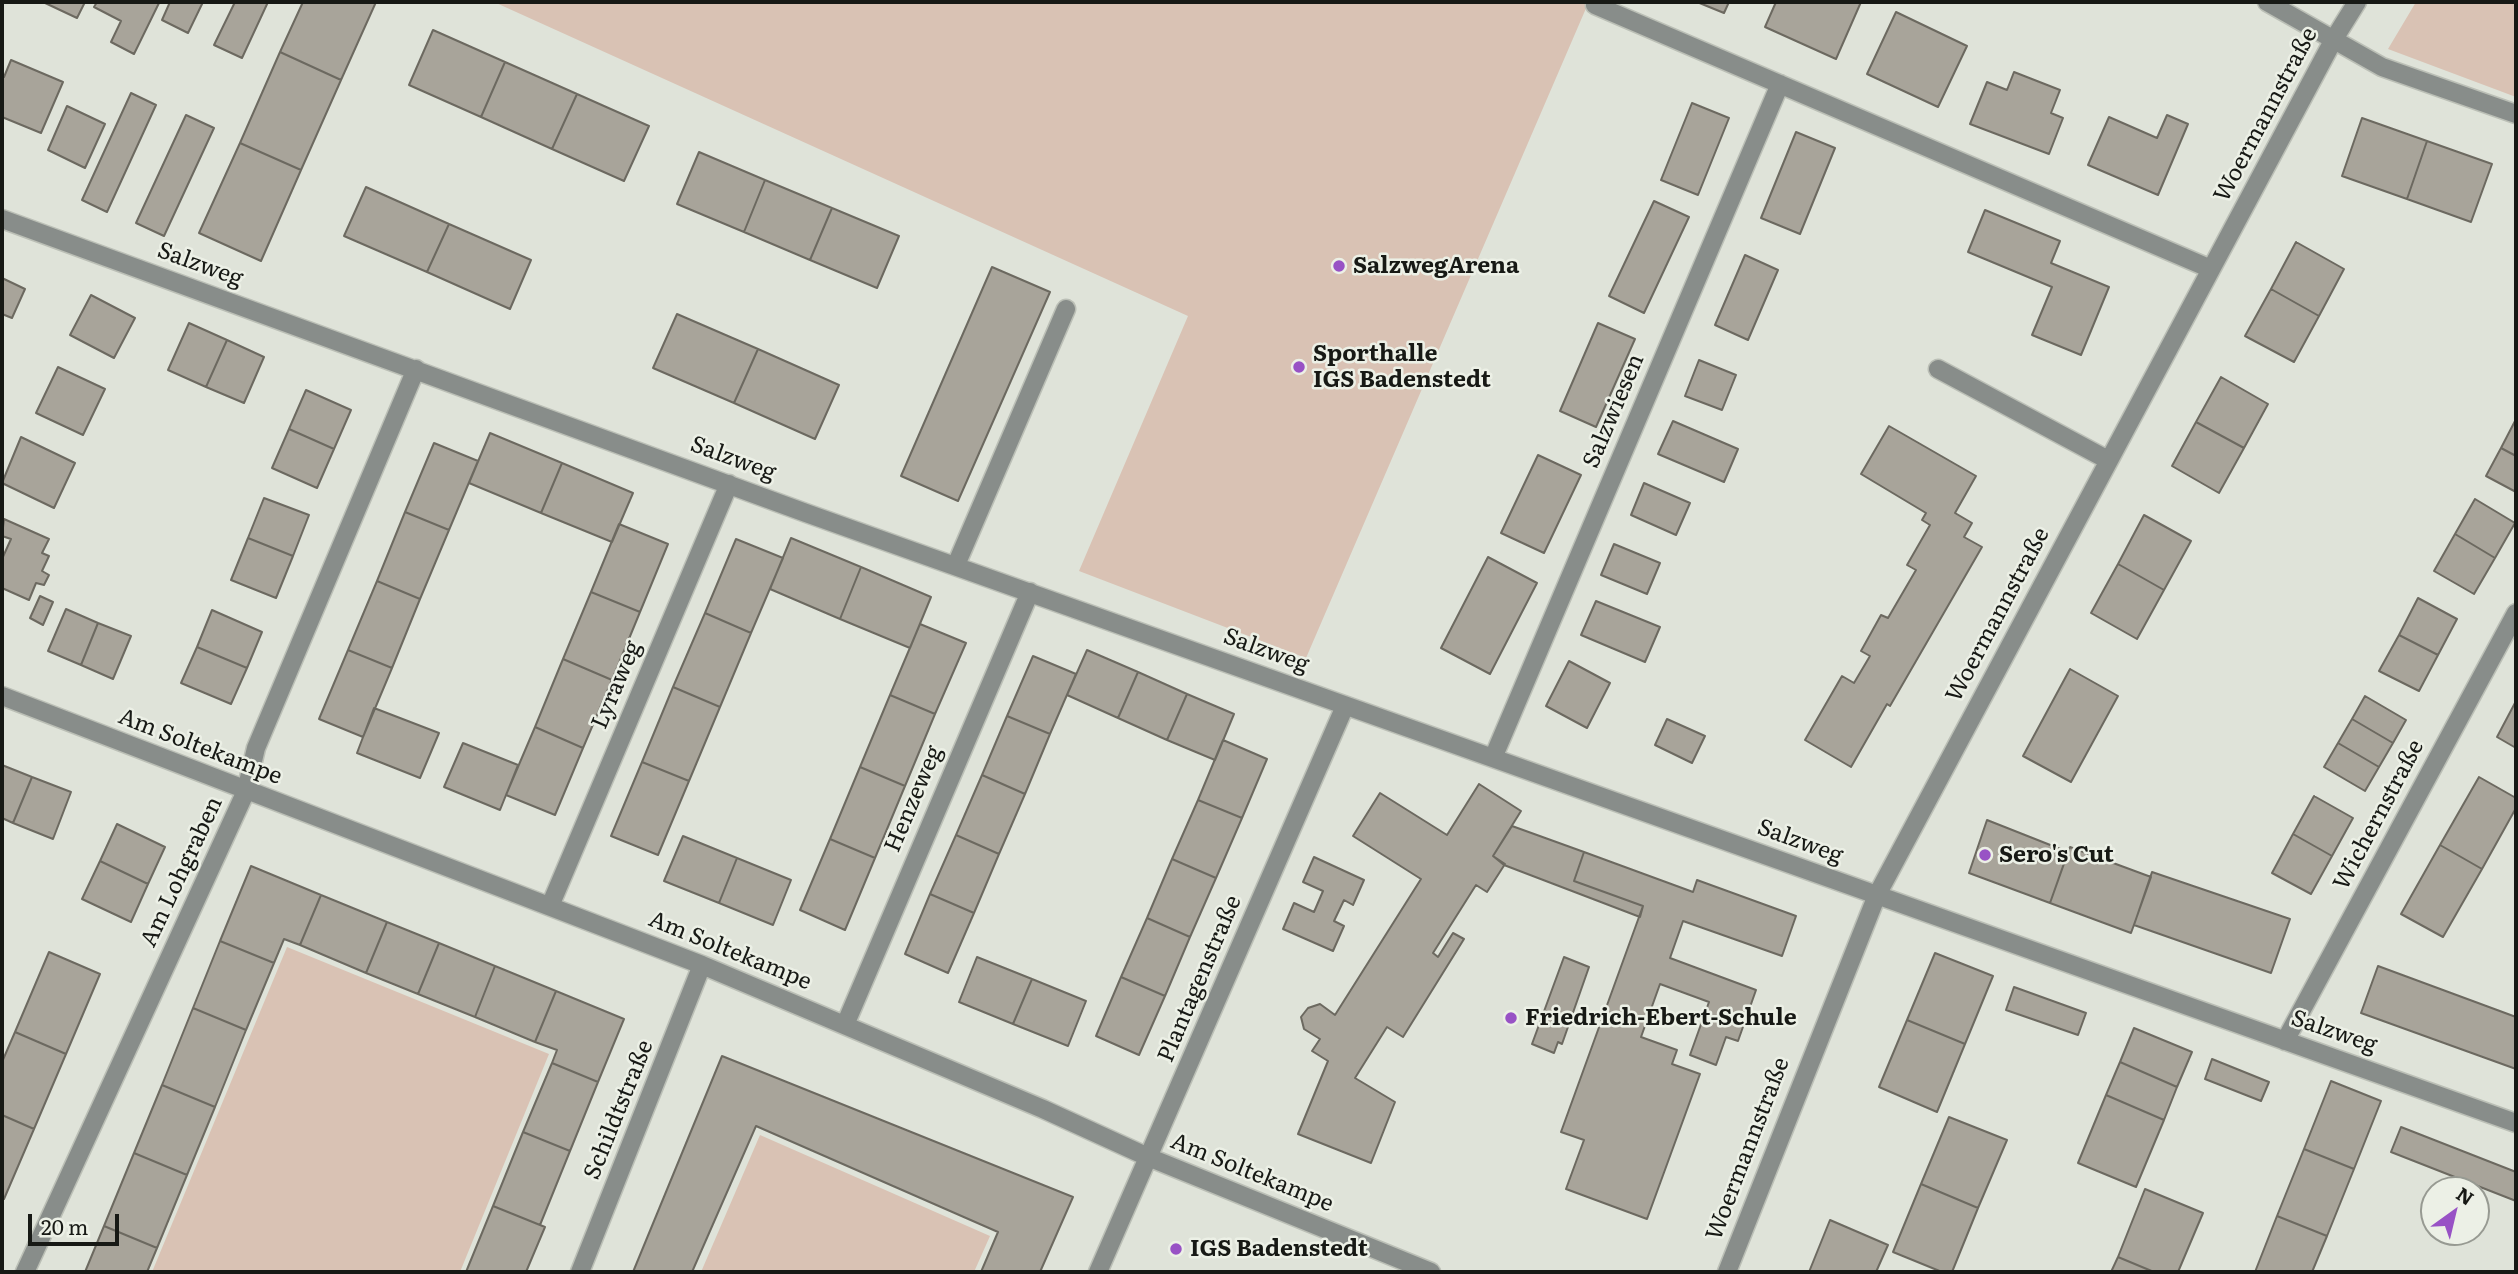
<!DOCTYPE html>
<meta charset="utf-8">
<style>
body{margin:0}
#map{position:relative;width:2518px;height:1274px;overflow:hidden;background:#dfe3d9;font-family:Literata,serif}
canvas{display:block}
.frame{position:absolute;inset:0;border:4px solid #171915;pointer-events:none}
.north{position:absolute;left:2420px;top:1176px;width:70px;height:70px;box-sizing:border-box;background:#ecf0e6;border:2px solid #979a92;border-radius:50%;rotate:34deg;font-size:19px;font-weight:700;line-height:28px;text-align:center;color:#171915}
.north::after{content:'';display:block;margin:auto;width:24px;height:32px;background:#9852c5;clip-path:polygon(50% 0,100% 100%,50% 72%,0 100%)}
.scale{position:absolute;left:28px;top:1214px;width:91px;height:32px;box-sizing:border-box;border:4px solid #171915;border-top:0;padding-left:9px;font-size:21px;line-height:24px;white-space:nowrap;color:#171915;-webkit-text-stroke:5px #ecf0e6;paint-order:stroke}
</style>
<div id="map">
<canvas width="2518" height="1274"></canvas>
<div class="frame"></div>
<div class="north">N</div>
<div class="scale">20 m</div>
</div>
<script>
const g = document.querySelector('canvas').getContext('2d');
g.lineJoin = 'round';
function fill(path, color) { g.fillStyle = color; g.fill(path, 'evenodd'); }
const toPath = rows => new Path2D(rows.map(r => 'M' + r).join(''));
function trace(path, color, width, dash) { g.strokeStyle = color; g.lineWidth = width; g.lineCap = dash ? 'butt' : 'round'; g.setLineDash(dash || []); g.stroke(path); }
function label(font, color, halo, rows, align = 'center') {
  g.font = font + ' Literata,serif'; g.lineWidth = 5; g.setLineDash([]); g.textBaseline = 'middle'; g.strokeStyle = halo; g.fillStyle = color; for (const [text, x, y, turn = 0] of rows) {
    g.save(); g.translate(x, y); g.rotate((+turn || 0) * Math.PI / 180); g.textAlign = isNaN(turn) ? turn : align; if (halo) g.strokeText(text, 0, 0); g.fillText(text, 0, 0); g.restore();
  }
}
const green = toPath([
 [494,2,1585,2,1587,6,1306,658,1079,571,1188,316],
 [2416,2,2516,2,2516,97,2388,49],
 [287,947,549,1054,460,1272,152,1272],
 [760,1135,990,1236,974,1272,701,1272]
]);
const building = toPath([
 [43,2,85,2,77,18,43,2],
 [97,2,159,3,134,54,111,42,121,21,94,7,97,2],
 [170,2,203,2,188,33,162,20,170,2],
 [235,2,268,2,242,58,214,45,235,2],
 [303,2,376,2,341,80,280,52,303,2],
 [1697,2,1729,2,1724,13,1697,2],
 [1776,2,1861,2,1836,59,1765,27,1776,2],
 [1896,12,1967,46,1938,107,1867,74,1896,12],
 [433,30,505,62,481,117,409,85,433,30],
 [280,52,341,80,301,170,240,143,280,52],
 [11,60,63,82,41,133,2,117,2,76,4,77,11,60],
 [505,62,577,94,552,149,481,117,505,62],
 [2014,72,2060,90,2051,113,2063,118,2049,154,1970,124,1987,82,2007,90,2014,72],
 [131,93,156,105,107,212,82,200,131,93],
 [577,94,649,126,624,181,552,149,577,94],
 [1692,103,1729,118,1698,195,1661,180,1692,103],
 [67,106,105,124,85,168,48,150,67,106],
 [186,115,214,128,164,236,136,223,186,115],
 [2167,115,2188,124,2158,195,2088,165,2109,117,2157,138,2167,115],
 [2362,118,2427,141,2407,199,2342,176,2362,118],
 [1796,132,1835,148,1800,234,1761,218,1796,132],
 [2427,141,2492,164,2471,222,2407,199,2427,141],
 [240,143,301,170,261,261,199,233,240,143],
 [699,152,765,180,744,232,677,204,699,152],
 [765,180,832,208,810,260,744,232,765,180],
 [366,187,449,224,427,272,344,236,366,187],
 [1654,201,1689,217,1644,313,1609,296,1654,201],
 [832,208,899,236,877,288,810,260,832,208],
 [1985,210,2060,241,2051,263,2109,287,2081,355,2032,335,2052,287,1968,252,1985,210],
 [449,224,531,260,510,309,427,272,449,224],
 [2296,242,2344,269,2319,316,2271,289,2296,242],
 [1745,255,1778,270,1748,340,1715,325,1745,255],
 [992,267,1050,292,958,501,901,476,992,267],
 [2,278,25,289,12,318,2,314,2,278],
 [2271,289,2319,316,2294,362,2245,336,2271,289],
 [91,295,135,318,114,358,70,335,91,295],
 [677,314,758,349,734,403,653,368,677,314],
 [189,323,227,340,206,387,168,370,189,323],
 [1598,323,1635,339,1596,427,1560,411,1598,323],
 [227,340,264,357,244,403,206,387,227,340],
 [758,349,839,385,815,439,734,403,758,349],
 [1699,360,1736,375,1722,410,1685,396,1699,360],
 [58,367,105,389,83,435,36,413,58,367],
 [2221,377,2268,404,2244,448,2196,422,2221,377],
 [306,390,351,410,334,449,289,429,306,390],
 [1673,421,1738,449,1724,482,1658,454,1673,421],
 [2515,421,2516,421,2516,456,2501,448,2515,421],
 [2196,422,2244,448,2219,493,2172,466,2196,422],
 [1889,426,1976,476,1955,513,1972,523,1964,537,1982,547,1890,706,1887,704,1851,767,1805,740,1842,676,1854,683,1870,656,1861,651,1881,615,1888,618,1916,570,1907,565,1930,525,1922,520,1926,513,1861,474,1889,426],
 [289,429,334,449,317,488,272,468,289,429],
 [490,433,562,463,541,513,469,483,490,433],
 [21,437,75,463,54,508,2,483,21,437],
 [434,443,478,461,449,530,405,512,434,443],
 [2501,448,2516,456,2516,492,2486,476,2501,448],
 [1538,455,1581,475,1544,553,1501,533,1538,455],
 [562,463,633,493,612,542,541,513,562,463],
 [1644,483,1690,503,1676,535,1631,515,1644,483],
 [264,498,309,515,293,556,248,538,264,498],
 [2475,499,2515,523,2495,558,2455,534,2475,499],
 [405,512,449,530,420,599,377,581,405,512],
 [2144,515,2191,541,2164,590,2118,564,2144,515],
 [4,519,49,539,42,553,49,556,42,571,49,575,44,585,36,583,29,600,2,588,2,559,11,539,2,536,4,519],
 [619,524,668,544,640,612,591,592,619,524],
 [2455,534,2495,558,2474,594,2434,571,2455,534],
 [248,538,293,556,276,598,231,580,248,538],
 [791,538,861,567,840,619,770,589,791,538],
 [736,539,783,558,751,633,705,613,736,539],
 [1614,544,1660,563,1647,594,1601,575,1614,544],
 [1488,557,1537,583,1490,674,1441,648,1488,557],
 [2118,564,2164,590,2137,639,2091,613,2118,564],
 [861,567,931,597,910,648,840,619,861,567],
 [377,581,420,599,392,668,348,650,377,581],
 [591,592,640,612,612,680,563,659,591,592],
 [40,596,53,602,43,625,30,618,40,596],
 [2418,598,2457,619,2438,655,2399,635,2418,598],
 [1596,601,1660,627,1645,662,1581,635,1596,601],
 [66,609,98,623,81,665,48,651,66,609],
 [212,610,262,632,247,668,197,647,212,610],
 [705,613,751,633,720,707,673,687,705,613],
 [98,623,131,636,113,679,81,665,98,623],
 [920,624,966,643,935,714,890,695,920,624],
 [2399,635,2438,655,2419,691,2379,671,2399,635],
 [197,647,247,668,231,704,181,683,197,647],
 [348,650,392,668,363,737,319,719,348,650],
 [1087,650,1138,672,1118,718,1067,695,1087,650],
 [1033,656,1076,674,1050,734,1007,716,1033,656],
 [563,659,612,680,583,748,535,727,563,659],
 [1569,661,1610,683,1587,728,1546,706,1569,661],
 [2070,669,2118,696,2071,782,2023,756,2070,669],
 [1138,672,1187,694,1167,740,1118,718,1138,672],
 [673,687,720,707,689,781,642,762,673,687],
 [1187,694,1234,714,1215,760,1167,740,1187,694],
 [890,695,935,714,905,786,860,767,890,695],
 [2365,696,2406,720,2393,743,2352,719,2365,696],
 [2516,701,2516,748,2497,737,2516,701],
 [374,708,439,733,420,778,357,753,374,708],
 [1007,716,1050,734,1025,794,982,775,1007,716],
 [1667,719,1705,736,1692,763,1655,745,1667,719],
 [2352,719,2393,743,2379,767,2338,743,2352,719],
 [535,727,583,748,555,815,506,795,535,727],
 [1223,740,1267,759,1242,818,1198,800,1223,740],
 [463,743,518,765,500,810,444,787,463,743],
 [2338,743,2379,767,2365,791,2324,767,2338,743],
 [642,762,689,781,658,855,611,836,642,762],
 [2,765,32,777,13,823,2,818,2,765],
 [860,767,905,786,875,858,830,839,860,767],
 [982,775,1025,794,999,854,956,835,982,775],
 [32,777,71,792,53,839,13,823,32,777],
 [2479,777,2516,798,2516,808,2482,869,2440,845,2479,777],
 [1479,784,1521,811,1493,856,1505,864,1487,892,1476,885,1433,953,1438,957,1453,933,1464,939,1403,1037,1387,1027,1355,1078,1395,1102,1371,1163,1298,1134,1328,1061,1312,1051,1320,1039,1304,1029,1301,1017,1308,1008,1320,1004,1335,1015,1421,879,1353,836,1380,793,1447,835,1479,784],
 [2314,796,2353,818,2332,856,2293,834,2314,796],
 [1198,800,1242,818,1216,878,1172,859,1198,800],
 [1987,820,2068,852,2050,903,1969,873,1987,820],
 [117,824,165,847,148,884,100,861,117,824],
 [1512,826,1584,852,1574,881,1643,906,1640,917,1504,865,1493,856,1512,826],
 [2293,834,2332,856,2311,894,2272,873,2293,834],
 [956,835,999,854,974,913,930,894,956,835],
 [683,836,737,858,719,903,664,881,683,836],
 [830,839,875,858,845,930,800,910,830,839],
 [2440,845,2482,869,2443,937,2401,914,2440,845],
 [2070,847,2151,877,2131,933,2050,903,2070,847],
 [1584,852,1693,892,1697,880,1796,916,1782,956,1683,921,1670,958,1756,990,1738,1041,1726,1037,1716,1065,1690,1055,1709,1002,1660,984,1641,1037,1677,1050,1672,1064,1700,1074,1647,1219,1566,1189,1584,1140,1561,1132,1643,906,1574,881,1584,852],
 [1314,857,1364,880,1353,905,1344,900,1334,921,1344,926,1333,951,1283,929,1294,903,1314,912,1323,891,1303,882,1314,857],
 [737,858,791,880,773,925,719,903,737,858],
 [1172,859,1216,878,1190,937,1147,918,1172,859],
 [100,861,148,884,131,922,82,899,100,861],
 [251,866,321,895,300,945,284,939,274,963,220,941,251,866],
 [2152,872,2290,919,2271,973,2134,925,2152,872],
 [930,894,974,913,948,973,905,954,930,894],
 [321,895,387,922,366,973,300,945,321,895],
 [1147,918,1190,937,1165,996,1121,977,1147,918],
 [387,922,439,943,418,994,366,973,387,922],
 [220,941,274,963,246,1030,193,1008,220,941],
 [439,943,495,966,475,1017,418,994,439,943],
 [49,952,100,974,66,1054,15,1032,49,952],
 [1935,953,1993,976,1965,1044,1907,1020,1935,953],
 [977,957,1032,979,1013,1024,959,1002,977,957],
 [1564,957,1589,967,1562,1044,1558,1042,1554,1053,1532,1044,1564,957],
 [495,966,556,991,535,1042,475,1017,495,966],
 [2378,966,2516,1017,2516,1069,2361,1013,2378,966],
 [1121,977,1165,996,1139,1055,1096,1036,1121,977],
 [1032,979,1086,1001,1068,1046,1013,1024,1032,979],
 [2014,987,2086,1013,2078,1035,2006,1010,2014,987],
 [556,991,624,1019,598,1082,552,1063,557,1050,535,1042,556,991],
 [193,1008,246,1030,215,1107,162,1085,193,1008],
 [1907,1020,1965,1044,1937,1112,1879,1087,1907,1020],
 [2134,1028,2192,1052,2177,1087,2120,1062,2134,1028],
 [15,1032,66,1054,34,1129,2,1115,2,1062,15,1032],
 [722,1056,1073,1197,1040,1272,981,1272,998,1232,756,1126,692,1272,633,1272,722,1056],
 [2212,1059,2269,1082,2261,1101,2205,1079,2212,1059],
 [2120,1062,2177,1087,2164,1120,2106,1095,2120,1062],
 [552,1063,598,1082,570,1151,523,1132,552,1063],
 [2331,1081,2381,1101,2354,1169,2304,1149,2331,1081],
 [162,1085,215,1107,187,1175,134,1153,162,1085],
 [2106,1095,2164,1120,2136,1187,2078,1163,2106,1095],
 [2,1115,34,1129,4,1199,2,1198,2,1115],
 [1949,1117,2007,1140,1978,1208,1921,1184,1949,1117],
 [2401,1127,2516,1172,2516,1201,2391,1152,2401,1127],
 [523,1132,570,1151,540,1225,493,1206,523,1132],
 [2304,1149,2354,1169,2327,1236,2277,1216,2304,1149],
 [134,1153,187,1175,157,1248,104,1226,134,1153],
 [1921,1184,1978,1208,1952,1272,1942,1272,1893,1252,1921,1184],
 [2145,1189,2203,1213,2178,1272,2154,1272,2118,1257,2145,1189],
 [493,1206,545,1227,526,1272,466,1272,493,1206],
 [2277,1216,2327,1236,2312,1272,2255,1272,2277,1216],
 [1830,1220,1888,1245,1876,1272,1809,1272,1830,1220],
 [104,1226,157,1248,147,1272,85,1272,104,1226],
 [2118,1257,2154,1272,2111,1272,2118,1257]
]);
const minor = toPath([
 [2267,2,2382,67,2516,114],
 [1595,5,2211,269],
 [2,219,806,513,2516,1123],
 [1938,369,2108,460],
 [956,565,1066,309],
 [2,696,702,965,1043,1109,1148,1157,1431,1272],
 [1493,758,1780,84],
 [550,906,729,484],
 [845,1025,1030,592],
 [2285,1041,2516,613],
 [25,1272,246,791,256,748,416,369],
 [580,1272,702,965],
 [1098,1272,1345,706],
 [1727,1272,1877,895,2334,39,2357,2]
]);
const markers = [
 [1339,266,7,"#9852c5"],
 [1299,367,7,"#9852c5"],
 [1985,855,7,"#9852c5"],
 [1511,1018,7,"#9852c5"],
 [1176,1249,7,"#9852c5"]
];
const streetNames = [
 ["Woermannstraße",2266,115,-62],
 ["Salzweg",200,265,20],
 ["Salzwiesen",1614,411,-67],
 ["Salzweg",733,459,20],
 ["Woermannstraße",1998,615,-62],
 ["Salzweg",1266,651,20],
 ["Lyraweg",617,685,-67],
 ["Am Soltekampe",200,747,21],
 ["Henzeweg",914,799,-67],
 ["Wichernstraße",2379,815,-62],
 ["Salzweg",1800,842,20],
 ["Am Lohgraben",182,872,-65],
 ["Am Soltekampe",730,951,22],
 ["Plantagenstraße",1200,979,-67],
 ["Salzweg",2334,1032,19],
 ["Schildtstraße",619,1110,-68],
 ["Woermannstraße",1748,1149,-69],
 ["Am Soltekampe",1252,1173,22]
];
const poiNames = [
 ["SalzwegArena",1353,266],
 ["Sporthalle",1313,354],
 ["IGS Badenstedt",1313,380],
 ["Sero's Cut",1999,855],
 ["Friedrich-Ebert-Schule",1525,1018],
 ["IGS Badenstedt",1190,1249]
];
fill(green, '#d9c2b4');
fill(building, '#a8a49a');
trace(building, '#6c6960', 2);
trace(minor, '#bbbfb6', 21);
trace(minor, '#888d8a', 18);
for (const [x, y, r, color] of markers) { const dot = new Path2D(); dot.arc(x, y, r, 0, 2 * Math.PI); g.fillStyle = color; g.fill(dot); trace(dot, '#ecf0e6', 2.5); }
label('23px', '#171915', '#ecf0e6', streetNames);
label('bold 23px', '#171915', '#ecf0e6', poiNames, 'left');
</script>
